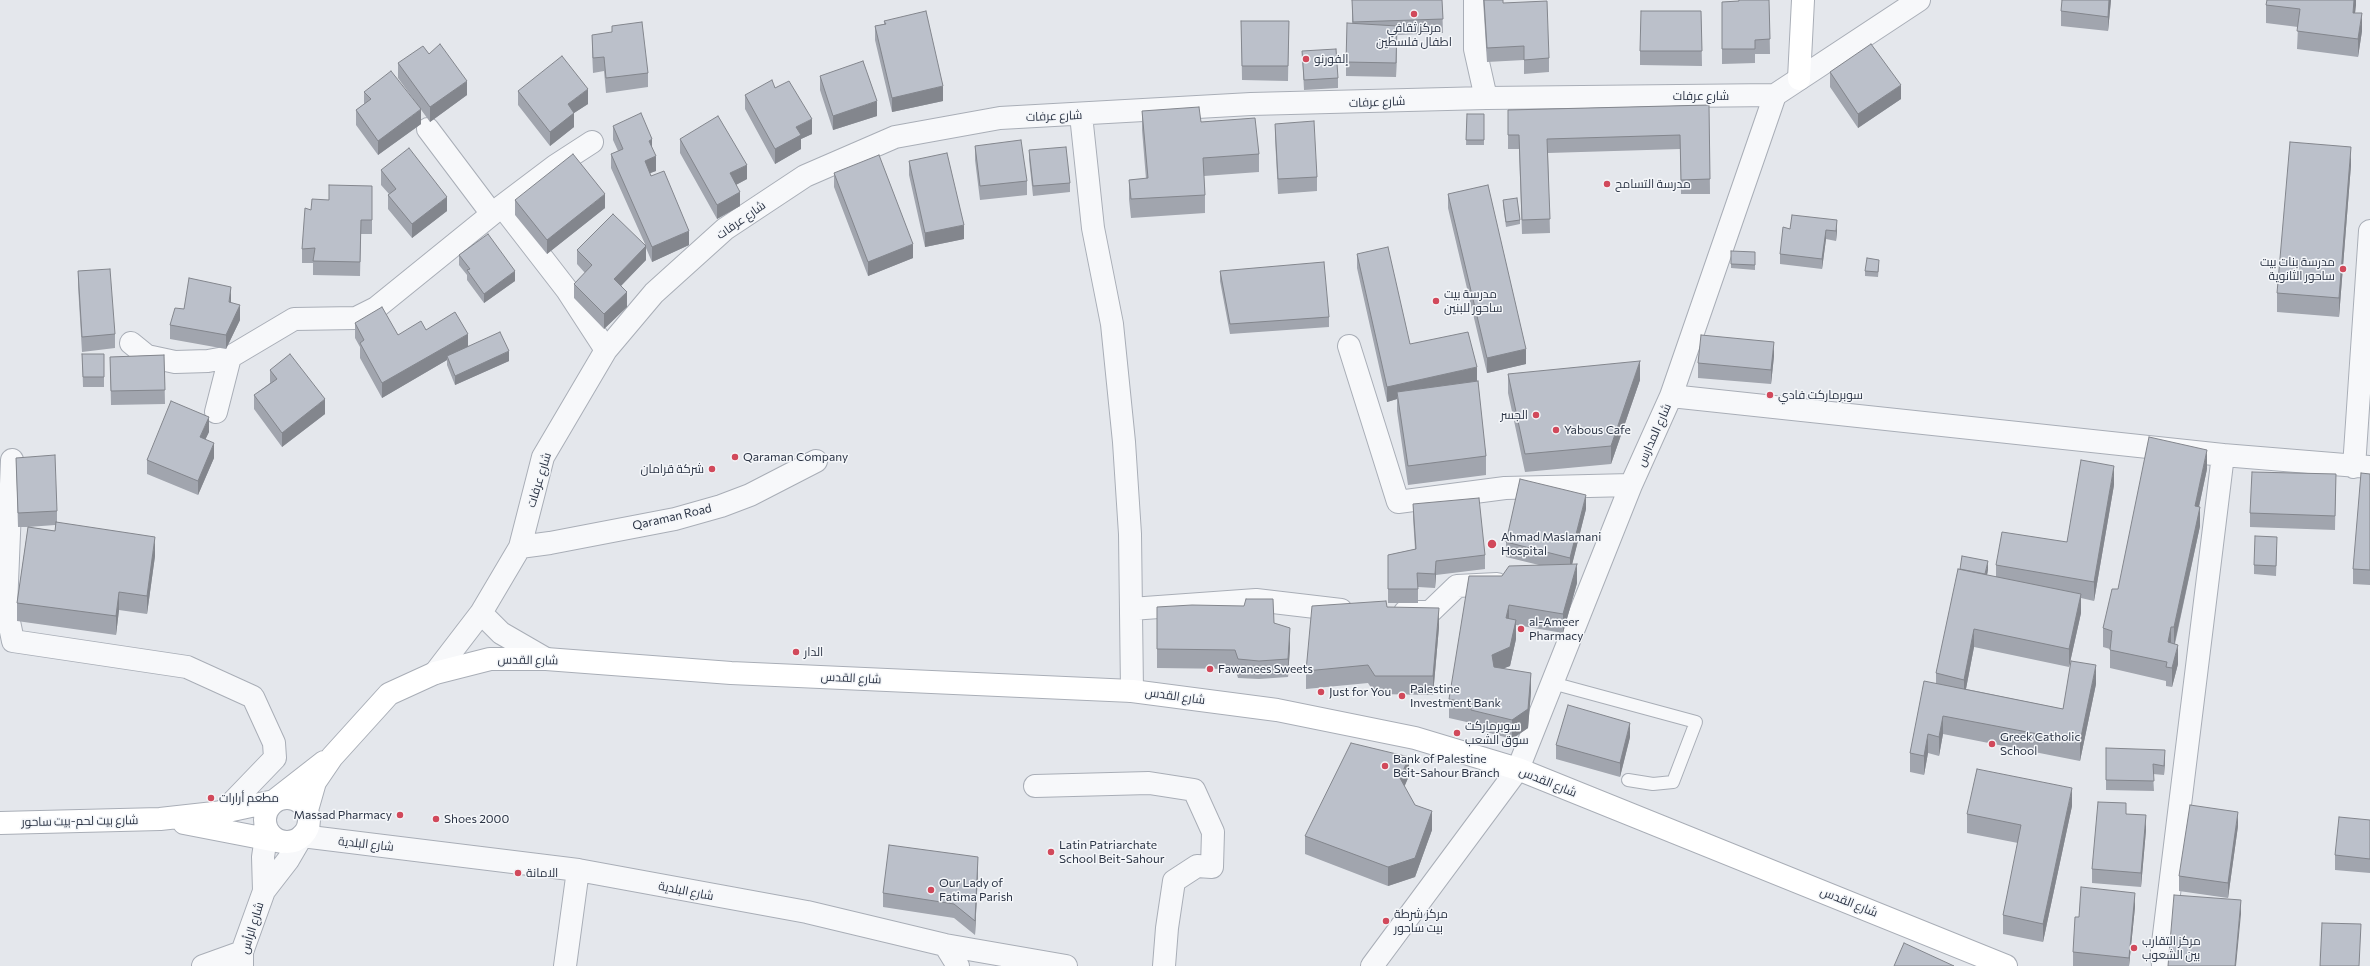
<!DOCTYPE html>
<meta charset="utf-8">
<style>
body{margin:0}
canvas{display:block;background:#e4e7ec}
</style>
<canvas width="2370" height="966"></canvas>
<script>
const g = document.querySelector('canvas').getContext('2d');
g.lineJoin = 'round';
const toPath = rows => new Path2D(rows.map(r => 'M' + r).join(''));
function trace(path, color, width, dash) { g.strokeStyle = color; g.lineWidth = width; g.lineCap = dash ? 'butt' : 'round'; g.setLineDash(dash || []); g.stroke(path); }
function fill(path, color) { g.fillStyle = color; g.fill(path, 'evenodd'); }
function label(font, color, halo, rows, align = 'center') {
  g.font = font + ' Commissioner,Cairo,sans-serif'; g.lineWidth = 3; g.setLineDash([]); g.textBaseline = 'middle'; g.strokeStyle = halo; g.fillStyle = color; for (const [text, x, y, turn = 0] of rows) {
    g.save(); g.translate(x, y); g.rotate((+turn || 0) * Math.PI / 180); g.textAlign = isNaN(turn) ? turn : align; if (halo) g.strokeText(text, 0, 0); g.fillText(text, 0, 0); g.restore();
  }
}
const lane = toPath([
 [1552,683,1696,722,1673,782,1653,784,1628,780]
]);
const street = toPath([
 [1475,0,1475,49,1486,98],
 [1081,115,1093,228,1112,324,1124,442,1130,534,1132,691],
 [428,129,492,214],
 [502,206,567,290,606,350],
 [131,343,147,356,175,362,208,361,230,357,294,319,356,318,376,308,502,206,555,166,592,142],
 [1349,346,1398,502,1505,488,1631,485],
 [1671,396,2223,455,2370,467],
 [216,412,230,357],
 [12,460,6,607,13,641,187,667,253,697,274,743,275,758,223,812],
 [2354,467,2370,231],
 [520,547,550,543,675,519,721,506,750,495,816,461],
 [1131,609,1256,600,1341,610],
 [1405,612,1430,612,1457,586,1497,584],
 [481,613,501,633,546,659],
 [435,673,481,613,520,547,543,457,606,350,654,293,725,229,805,176,895,137,1000,118,1251,104,1486,98,1775,95,1919,0],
 [1035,786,1149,783,1194,790,1213,832,1212,867,1197,866,1174,881,1167,928,1164,966],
 [264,891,263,857,267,830],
 [945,945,958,966],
 [203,966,242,952],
 [242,966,242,952,264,891,288,860,302,836,578,870,807,912,945,945,1066,966],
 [565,966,578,870],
 [1372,966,1518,769,1631,485,1671,396,1775,95],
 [2163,966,2162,951,2223,455]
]);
const secondary = toPath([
 [1799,79,1803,0],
 '265 820a22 22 0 1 1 44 0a22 22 0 1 1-44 0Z',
 [307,810,315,782,332,757,389,694,435,673,490,659,546,659,731,673,1132,691,1277,710,1415,738,1518,769,2006,966],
 [0,823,160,819,223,812,274,801,324,762],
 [184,823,282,842]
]);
const wall = toPath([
 [1352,0,1442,0,1443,33,1397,35,1396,77,1346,76,1346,62,1352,24],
 [1483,0,1503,0,1503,3,1549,58,1549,72,1524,74,1524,60,1487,62],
 [1769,0,1770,54,1755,54,1755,63,1722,64,1722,2],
 [2111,0,2108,31,2061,26,2061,11],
 [2356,0,2355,13,2362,31,2358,57,2297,49,2298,27,2266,23,2266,5],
 [1701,11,1702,66,1640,65,1640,51],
 [884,21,943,101,892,112,875,40,875,26,884,24],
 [1241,21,1289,21,1288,81,1242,80],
 [592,35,648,73,648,87,606,93,604,71,593,73,592,50],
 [1302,51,1338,78,1338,88,1304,90],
 [398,63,467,95,430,122,398,78],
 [1830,72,1901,99,1858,128,1830,87],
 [820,76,877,116,833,130,820,90],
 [775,88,812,134,801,139,801,149,775,164,745,109,745,95],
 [518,91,588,104,574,113,574,127,550,146,518,105],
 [364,92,421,124,378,155,356,125,356,110,364,104],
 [1709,105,1710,194,1681,194,1680,149,1548,153,1550,233,1522,234,1519,149,1508,149,1508,110],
 [1142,111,1201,122,1259,154,1259,172,1204,176,1205,195,1205,213,1131,218,1129,199,1129,180,1146,179,1142,130],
 [1467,114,1484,114,1484,145,1466,145],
 [1275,124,1317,177,1317,191,1278,194,1275,138],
 [613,126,652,149,656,171,650,173,689,245,652,262,646,248,646,260,621,286,627,307,604,329,574,298,574,284,585,273,577,264,577,250,645,244,611,168,611,154,618,151,613,140],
 [680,139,747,179,736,185,740,206,717,219,680,153],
 [975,146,1027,181,1027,195,980,200,975,160],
 [1029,150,1070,183,1070,192,1033,196,1029,159],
 [909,161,964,239,925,247,909,175],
 [2351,165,2339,317,2277,312,2277,293],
 [381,170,447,211,412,238,388,209,388,195,389,194,381,185],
 [834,173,913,258,868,276,834,187],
 [1448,194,1526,364,1487,373,1448,208],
 [329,200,372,200,372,234,361,234,360,276,313,275,313,263,302,263,302,249,311,210],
 [515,200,605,208,547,254,515,215],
 [1503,200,1520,220,1520,224,1506,227,1503,205],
 [1790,229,1837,230,1836,241,1826,239,1822,269,1780,264,1780,254],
 [1755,252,1755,270,1731,268,1731,264],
 [1357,254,1410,344,1477,381,1486,456,1486,475,1408,485,1397,411,1397,399,1387,402,1357,268],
 [459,255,515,281,484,303,467,280,467,275,459,265],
 [1879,265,1878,277,1865,276,1865,271],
 [78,271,115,334,115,348,82,352,78,286],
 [1220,271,1329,317,1329,327,1230,334,1220,281],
 [231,301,231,303,240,320,226,349,170,339,170,325,184,309],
 [355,323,398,335,426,330,509,361,455,385,447,365,447,360,382,398,360,358,360,347,355,338],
 [82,354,104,354,104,387,83,387],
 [164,355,165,404,111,405,110,357],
 [1774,356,1771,384,1698,378,1698,363],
 [270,370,325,414,282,447,254,409,254,395,270,383],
 [1508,374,1640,380,1611,464,1525,472,1508,393],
 [209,432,205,439,214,458,198,495,147,474,147,460],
 [16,458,57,511,57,522,155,556,147,614,119,610,116,635,17,621,17,603,28,527,18,527],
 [55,525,55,531,28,527],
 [2207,469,2199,507,2200,526,2175,644,2178,664,2172,687,2166,686,2166,681,2110,668,2110,649,2103,647,2103,628,2118,589],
 [2336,474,2335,530,2250,527,2250,513],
 [2370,474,2370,585,2353,584,2353,569],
 [2114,485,2094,601,2081,598,2081,613,2069,667,1974,647,1966,689,2063,709,2096,684,2080,761,1943,734,1939,756,1928,753,1924,775,1910,772,1910,753,1936,683,1936,673,1988,570,1987,575,1996,577,1996,565,2067,542],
 [1413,504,1485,555,1485,569,1436,575,1435,588,1418,587,1418,603,1388,603,1388,555,1415,549,1413,518],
 [1586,509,1572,564,1577,583,1563,633,1516,625,1516,639,1510,666,1504,668,1531,692,1528,728,1512,739,1471,728,1471,723,1449,718,1449,699,1502,576,1539,565,1506,557,1506,542],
 [2277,546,2276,576,2254,574,2254,565],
 [1157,607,1274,623,1290,647,1288,677,1259,679,1238,678,1235,669,1157,668],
 [1387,607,1439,627,1433,695,1375,694,1368,683,1306,689,1306,671],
 [1630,737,1620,777,1556,759,1556,745],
 [2165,760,2164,775,2153,774,2154,791,2106,790,2106,780],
 [1409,776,1404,786,1415,805,1432,830,1415,877,1388,886,1305,854,1305,836],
 [2072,806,2043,942,2003,934,2003,915,2018,843,1967,833,1967,814],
 [2126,814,2146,830,2141,887,2092,883,2092,869],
 [2370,820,2370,873,2335,870,2335,855],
 [2238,826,2228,898,2179,891,2179,876],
 [978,872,975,935,954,918,883,907,883,893],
 [2135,907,2129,966,2073,966,2073,952]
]);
const shadedWall = toPath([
 [2109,0,2111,0,2108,31,2108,17],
 [2354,0,2356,0,2356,5,2353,31,2353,13],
 [2362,13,2362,31,2358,57,2358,39],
 [1397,26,1397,40,1396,77,1396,63],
 [467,81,467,95,430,122,430,107],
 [1901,85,1901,99,1858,128,1858,114],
 [943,86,943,101,892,112,892,98],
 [588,89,588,104,574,113,574,127,550,146,550,132,568,104],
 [877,101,877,116,833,130,833,116],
 [421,109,421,124,378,155,378,141],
 [812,119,812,134,801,139,801,149,775,164,775,149,796,127],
 [652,139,652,153,649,141],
 [2351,147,2351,165,2339,317,2339,298],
 [656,156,656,171,645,175,645,161],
 [747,165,747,179,730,188,730,173],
 [740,192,740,206,717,219,717,205],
 [605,194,605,208,547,254,547,240],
 [447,197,447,211,412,238,412,224],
 [1837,220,1837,230,1836,241,1836,231],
 [964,225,964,239,925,247,925,233],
 [1826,230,1826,239,1822,269,1822,259],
 [689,231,689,245,652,262,652,247],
 [913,244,913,258,868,276,868,262],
 [646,246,646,260,614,293,614,279],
 [515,271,515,281,484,303,484,294],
 [231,287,231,301,229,317,229,302],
 [627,292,627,307,604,329,604,314],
 [240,305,240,320,226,349,226,335],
 [468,334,468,348,447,356,447,360,382,398,382,383],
 [1774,342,1774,356,1771,384,1771,370],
 [1526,349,1526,364,1487,373,1487,358],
 [509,351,509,361,455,385,455,376],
 [1640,361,1640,380,1611,464,1611,446],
 [1477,367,1477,381,1397,392,1397,399,1387,402,1387,387],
 [325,399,325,414,282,447,282,433],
 [209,417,209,432,200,451,200,437],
 [214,443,214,458,198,495,198,481],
 [2207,450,2207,469,2195,525,2195,506],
 [2114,466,2114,485,2094,601,2094,582],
 [1586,495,1586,509,1570,573,1570,558],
 [2200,507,2200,526,2174,646,2174,627],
 [155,537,155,556,147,614,147,596],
 [1436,561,1436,575,1435,588,1435,574],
 [1988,561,1988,570,1984,589,1984,579],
 [1577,564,1577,583,1563,633,1563,614],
 [119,592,119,610,116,635,116,616],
 [2081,594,2081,613,2069,667,2069,649],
 [1509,605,1509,623,1506,618],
 [1439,608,1439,627,1433,695,1433,676],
 [1516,620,1516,639,1510,666,1492,673,1492,655],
 [2171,627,2171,646,2168,642],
 [1290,628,1290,647,1288,677,1288,659],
 [1974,629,1974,647,1964,699,1964,680],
 [2178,645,2178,664,2172,687,2172,668],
 [2096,665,2096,684,2080,761,2080,742],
 [1531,673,1531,692,1528,728,1512,739,1512,720],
 [1943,716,1943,734,1939,756,1939,737],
 [1630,723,1630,737,1620,777,1620,763],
 [1928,734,1928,753,1924,775,1924,756],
 [2165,750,2165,760,2164,775,2164,766],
 [1409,757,1409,776,1400,797,1400,778],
 [2072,788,2072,806,2043,942,2043,924],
 [1432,811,1432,830,1415,877,1388,886,1388,867],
 [2238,812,2238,826,2228,898,2228,883],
 [2146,815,2146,830,2141,887,2141,873],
 [978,857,978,872,975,935,975,921],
 [2135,893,2135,907,2129,966,2129,958],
 [2241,900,2241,914,2236,966,2235,966]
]);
const building = toPath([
 [1352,0,1442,0,1443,19,1353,22,1352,0],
 [1484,0,1503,0,1503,3,1547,1,1549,58,1524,60,1524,46,1487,48,1484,0],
 [1739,0,1769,0,1770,39,1755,40,1755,49,1722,49,1722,2,1739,1,1739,0],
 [2062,0,2109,0,2108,17,2061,11,2062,0],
 [2267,0,2354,0,2353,13,2362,13,2358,39,2297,31,2300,9,2266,5,2267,0],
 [926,11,943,86,892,98,875,26,886,24,884,21,926,11],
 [1641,11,1701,11,1702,51,1640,51,1641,11],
 [1241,21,1289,21,1288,66,1242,66,1241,21],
 [642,22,648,73,606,78,604,57,593,58,592,35,612,32,612,26,642,22],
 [1347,23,1397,26,1396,63,1346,62,1347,23],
 [440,44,467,81,430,107,398,63,423,46,429,54,440,44],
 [1871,44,1901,85,1858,114,1830,72,1871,44],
 [1336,49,1338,78,1304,80,1302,51,1336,49],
 [562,56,588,89,568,104,574,113,550,132,518,91,562,56],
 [863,61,877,101,833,116,820,76,863,61],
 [391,71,421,109,378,141,356,110,371,99,364,92,391,71],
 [772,80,775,88,789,81,812,119,796,127,801,135,775,149,745,95,772,80],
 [1709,105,1710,179,1681,180,1680,135,1547,139,1550,219,1522,220,1519,135,1508,135,1508,110,1709,105],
 [1199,107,1201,122,1255,118,1259,154,1203,158,1205,195,1131,199,1129,180,1148,178,1142,111,1199,107],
 [641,113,652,139,649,141,656,156,645,161,651,176,664,171,689,231,652,247,611,154,623,149,613,126,641,113],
 [1467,114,1484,114,1484,140,1466,140,1467,114],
 [718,116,747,165,730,173,740,192,717,205,680,139,718,116],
 [1314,121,1317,177,1278,179,1275,124,1314,121],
 [1021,140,1027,181,980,186,975,146,1021,140],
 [2290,142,2351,147,2339,298,2277,293,2290,142],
 [1066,147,1070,183,1033,186,1029,150,1066,147],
 [409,148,447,197,412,224,388,195,396,189,381,170,409,148],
 [947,153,964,225,925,233,909,161,947,153],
 [573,154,605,194,547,240,515,200,573,154],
 [879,155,913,244,868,262,834,173,879,155],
 [329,185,372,186,372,220,361,220,360,262,313,261,315,248,302,249,305,208,311,210,312,199,329,200,329,185],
 [1488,185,1526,349,1487,358,1448,194,1488,185],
 [1517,198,1520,220,1506,222,1503,200,1517,198],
 [613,214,646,246,614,279,627,292,604,314,574,284,592,265,577,250,613,214],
 [1792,215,1837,220,1836,231,1826,230,1822,259,1780,254,1783,227,1790,229,1792,215],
 [488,234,515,271,484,294,467,270,470,269,459,255,488,234],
 [1388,247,1410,344,1468,332,1477,367,1387,387,1357,254,1388,247],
 [1731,251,1755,252,1755,265,1731,264,1731,251],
 [1867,258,1879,260,1878,272,1865,271,1867,258],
 [1324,262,1329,317,1230,324,1220,271,1324,262],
 [110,269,115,334,82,337,78,271,110,269],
 [189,278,231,287,229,302,240,305,226,335,170,325,175,308,184,309,189,278],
 [382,307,398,335,421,321,426,330,455,312,468,334,382,383,360,343,364,340,355,323,382,307],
 [500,332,509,351,455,376,447,356,500,332],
 [1701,335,1774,342,1771,370,1698,363,1701,335],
 [82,354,104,354,104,377,83,377,82,354],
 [290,354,325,399,282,433,254,395,277,379,270,370,290,354],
 [164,355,165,390,111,391,110,357,164,355],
 [1640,361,1611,446,1525,454,1508,374,1640,361],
 [1478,381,1486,456,1408,466,1397,392,1478,381],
 [171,401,209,417,200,437,214,443,198,481,147,460,171,401],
 [2149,437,2207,450,2195,506,2200,507,2174,627,2171,627,2168,642,2178,645,2172,668,2166,667,2167,662,2110,650,2112,631,2103,628,2112,589,2118,589,2149,437],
 [55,455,57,511,18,513,16,458,55,455],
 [2081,460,2114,466,2094,582,1996,565,2002,532,2067,542,2081,460],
 [2252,472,2336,474,2335,516,2250,513,2252,472],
 [2361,473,2370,474,2370,570,2353,569,2361,473],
 [1520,479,1586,495,1570,558,1506,542,1520,479],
 [1479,498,1485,555,1436,561,1435,574,1417,573,1418,589,1388,589,1388,555,1416,549,1413,504,1479,498],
 [56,522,155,537,147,596,119,592,116,616,17,603,28,527,55,531,56,522],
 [2255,536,2277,537,2276,566,2254,565,2255,536],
 [1962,556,1988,561,1985,574,1960,569,1962,556],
 [1577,564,1563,614,1509,605,1506,618,1516,620,1510,647,1492,655,1494,667,1531,673,1528,709,1512,720,1471,710,1471,704,1449,699,1469,576,1502,576,1509,566,1577,564],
 [1958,569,2081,594,2069,649,1974,629,1964,680,1936,673,1958,569],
 [1246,599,1273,599,1274,623,1290,628,1288,659,1259,661,1238,659,1235,650,1157,649,1157,607,1192,605,1244,606,1246,599],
 [1386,601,1387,607,1439,608,1433,676,1375,676,1368,665,1306,671,1312,606,1386,601],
 [2071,661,2096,665,2080,742,1943,716,1939,737,1928,734,1924,756,1910,753,1924,681,2063,709,2071,661],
 [1568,705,1630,723,1620,763,1556,745,1568,705],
 [1351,743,1409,757,1400,778,1415,805,1432,811,1415,858,1388,867,1305,836,1351,743],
 [2106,748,2165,750,2164,766,2153,764,2154,781,2106,780,2106,748],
 [1977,769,2072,788,2043,924,2003,915,2021,825,1967,814,1977,769],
 [2098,802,2126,803,2126,814,2146,815,2141,873,2092,869,2098,802],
 [2190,805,2238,812,2228,883,2179,876,2190,805],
 [2339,817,2370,820,2370,859,2335,855,2339,817],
 [889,845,978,857,975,921,954,904,883,893,889,845],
 [2081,887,2135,893,2129,958,2073,952,2075,917,2079,917,2081,887],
 [2174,895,2241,900,2235,966,2168,966,2174,895],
 [2322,923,2361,924,2359,966,2320,966,2322,923],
 [1904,943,1954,966,1894,966,1904,943]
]);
const markers = [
 [1414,14,4,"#d1495b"],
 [1306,59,4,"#d1495b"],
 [1607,184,4,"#d1495b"],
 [2343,269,4,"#d1495b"],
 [1436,301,4,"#d1495b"],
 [1770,395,4,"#d1495b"],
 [1536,415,4,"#d1495b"],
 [1556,430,4,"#d1495b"],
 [735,457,4,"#d1495b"],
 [712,469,4,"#d1495b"],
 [1492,544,5,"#d1495b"],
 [1521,629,4,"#d1495b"],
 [796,652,4,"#d1495b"],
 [1210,669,4,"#d1495b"],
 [1321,692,4,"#d1495b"],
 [1402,696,4,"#d1495b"],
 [1457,733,4,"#d1495b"],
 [1992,744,4,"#d1495b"],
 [1385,766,4,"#d1495b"],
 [211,798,4,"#d1495b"],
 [400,815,4,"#d1495b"],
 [436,819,4,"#d1495b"],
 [1051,852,4,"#d1495b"],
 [518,873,4,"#d1495b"],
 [931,890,4,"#d1495b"],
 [1386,921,4,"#d1495b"],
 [2134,948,4,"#d1495b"]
];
const poiNames = [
 ["مركز ثقافي",1414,28,"center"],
 ["اطفال فلسطين",1414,42,"center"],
 ["إلفورنو",1314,59],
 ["مدرسة التسامح",1615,184],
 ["مدرسة بنات بيت",2335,262,"right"],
 ["ساحور الثانوية",2335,276,"right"],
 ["مدرسة بيت",1444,294],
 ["ساحور للبنين",1444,308],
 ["سوبرماركت فادي",1778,395],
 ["الجسر",1528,415,"right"],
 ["Yabous Cafe",1564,430],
 ["Qaraman Company",743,457],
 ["شركة قرامان",704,469,"right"],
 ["Ahmad Maslamani",1501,537],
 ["Hospital",1501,551],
 ["al-Ameer",1529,622],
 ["Pharmacy",1529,636],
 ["الدار",804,652],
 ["Fawanees Sweets",1218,669],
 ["Palestine",1410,689],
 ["Investment Bank",1410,703],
 ["Just for You",1329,692],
 ["سوبرماركت",1465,726],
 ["سوق الشعب",1465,740],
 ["Greek Catholic",2000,737],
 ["School",2000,751],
 ["Bank of Palestine",1393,759],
 ["Beit-Sahour Branch",1393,773],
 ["مطعم أرارات",219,798],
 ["Massad Pharmacy",392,815,"right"],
 ["Shoes 2000",444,819],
 ["Latin Patriarchate",1059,845],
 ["School Beit-Sahour",1059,859],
 ["الامانة",526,873],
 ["Our Lady of",939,883],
 ["Fatima Parish",939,897],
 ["مركز شرطة",1394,914],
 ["بيت ساحور",1394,928],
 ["مركز التقارب",2142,941],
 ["بين الشعوب",2142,955]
];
const streetNames = [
 ["شارع عرفات",1701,96],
 ["شارع عرفات",1377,102,-2],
 ["شارع عرفات",1054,116,-2],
 ["شارع عرفات",741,220,-35],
 ["شارع المدارس",1654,435,-66],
 ["شارع عرفات",539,480,-73],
 ["Qaraman Road",672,517,-13],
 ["شارع القدس",528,660,1],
 ["شارع القدس",851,678,3],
 ["شارع القدس",1175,696,8],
 ["شارع القدس",1548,782,22],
 ["شارع بيت لحم-بيت ساحور",80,821,-1],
 ["شارع البلدية",366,844,6],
 ["شارع البلدية",686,891,11],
 ["شارع القدس",1849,902,22],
 ["شارع الرأس",252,928,-73]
];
trace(lane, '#a9aeb7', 14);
trace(street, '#a9aeb7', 24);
trace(secondary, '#a9aeb7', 24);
trace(lane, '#f7f8fa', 12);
trace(street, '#f7f8fa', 22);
trace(secondary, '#fff', 22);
fill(wall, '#a1a5ae');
fill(shadedWall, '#83868d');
fill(building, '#bbc0ca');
trace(building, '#83868d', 1);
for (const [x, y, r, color] of markers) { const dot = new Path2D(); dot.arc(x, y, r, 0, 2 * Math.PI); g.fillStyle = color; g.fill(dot); trace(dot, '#f4f6f9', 1.5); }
label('12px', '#2b3445', '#f4f6f9', poiNames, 'left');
label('12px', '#2b3445', '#f4f6f9', streetNames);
</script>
